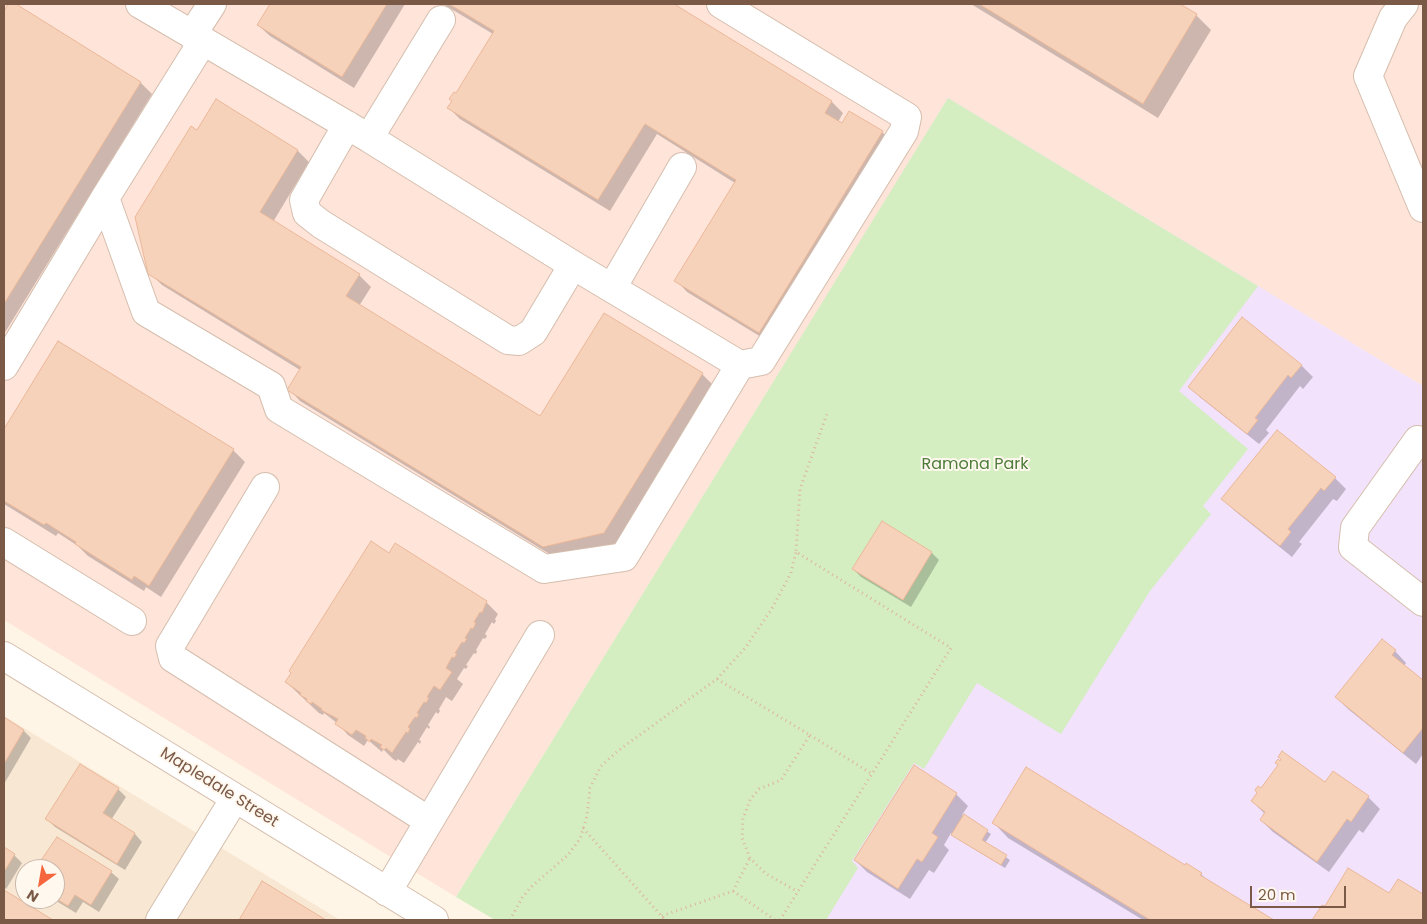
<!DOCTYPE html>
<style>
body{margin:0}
#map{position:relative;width:1427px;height:924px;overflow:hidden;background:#fff5e6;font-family:Poppins,sans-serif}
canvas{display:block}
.frame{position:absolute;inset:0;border:5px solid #7b5947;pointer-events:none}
.north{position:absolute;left:15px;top:859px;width:50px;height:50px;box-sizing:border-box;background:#fff8ee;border:1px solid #cab8ab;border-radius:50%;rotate:212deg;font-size:14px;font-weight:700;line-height:20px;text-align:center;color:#7b5947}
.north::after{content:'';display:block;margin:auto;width:18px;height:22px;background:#f5663e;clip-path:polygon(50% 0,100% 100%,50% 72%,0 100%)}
.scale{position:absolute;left:1250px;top:886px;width:96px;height:22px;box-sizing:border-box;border:2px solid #7b5947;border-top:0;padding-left:6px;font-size:15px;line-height:18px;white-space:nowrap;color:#7b5947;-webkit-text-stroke:4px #fff8ee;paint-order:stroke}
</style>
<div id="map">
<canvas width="1427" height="924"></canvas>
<div class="frame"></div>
<div class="north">N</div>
<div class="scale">20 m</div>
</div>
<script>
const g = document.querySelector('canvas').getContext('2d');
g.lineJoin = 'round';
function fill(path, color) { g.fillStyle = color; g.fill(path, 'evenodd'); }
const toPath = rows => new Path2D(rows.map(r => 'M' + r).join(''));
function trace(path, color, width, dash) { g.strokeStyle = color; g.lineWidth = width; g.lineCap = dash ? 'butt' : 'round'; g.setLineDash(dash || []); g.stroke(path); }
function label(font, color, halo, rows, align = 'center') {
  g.font = font + ' Poppins,sans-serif'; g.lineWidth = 4; g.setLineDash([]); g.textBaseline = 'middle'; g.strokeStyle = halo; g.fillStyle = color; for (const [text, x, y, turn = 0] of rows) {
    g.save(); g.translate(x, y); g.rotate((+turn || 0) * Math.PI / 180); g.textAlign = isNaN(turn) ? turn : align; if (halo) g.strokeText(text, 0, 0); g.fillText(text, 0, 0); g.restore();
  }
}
const residential = toPath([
 [4,716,340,920,4,920],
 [25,869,55,869,55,899,25,899]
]);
const commercial = toPath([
 [4,4,1423,4,1423,386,948,99,456,897,4,620]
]);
const education = toPath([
 [948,98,1423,386,1423,920,495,920]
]);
const green = toPath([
 [948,98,1258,286,1179,391,1248,449,1203,506,1211,514,1150,591,1061,734,977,683,924,769,914,763,852,861,858,868,826,920,495,920,456,897]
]);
const shadow = toPath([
 [10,4,14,4,141,83,152,94,4,334,4,14],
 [271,4,405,4,354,88,270,36,258,25],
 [443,4,672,4,832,102,843,113,838,122,842,125,850,113,882,132,894,144,771,343,687,292,676,280,735,183,657,134,610,211,460,119,449,108,493,34],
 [971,4,1178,4,1196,15,1211,30,1158,118],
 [216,101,298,151,309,162,273,222,359,275,371,287,359,306,541,418,702,374,714,386,615,545,556,558,300,401,289,389,300,370,162,285,150,273,197,132],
 [59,342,233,450,245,462,161,597,146,587,144,591,88,556,78,546,58,533,56,536,4,504,4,431],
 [1301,365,1313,377,1303,389,1300,386,1266,430,1269,433,1259,444,1201,398,1189,387],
 [1335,478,1346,489,1337,501,1333,499,1299,542,1302,544,1292,557,1235,511,1223,499],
 [882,523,932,553,939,560,911,607,861,577,853,569],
 [390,555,486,602,498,614,495,619,496,621,494,624,492,622,485,634,487,636,485,639,483,638,476,650,477,651,476,654,474,653,466,665,468,666,466,669,464,668,457,679,463,684,452,701,446,697,439,709,440,711,438,714,436,712,428,725,430,727,429,729,427,727,419,740,421,741,420,744,418,742,404,763,398,759,396,761,393,759,383,749,382,752,368,740,364,746,348,735,337,723,324,713,323,715,319,713,286,682],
 [1395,651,1406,663,1404,666,1423,681,1423,754,1416,764,1348,709,1336,697],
 [4,719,24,731,31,738,4,784],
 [1281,763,1325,784,1368,797,1380,809,1363,833,1359,830,1329,872,1273,832,1261,820,1265,814,1252,801],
 [914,767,956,794,968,806,962,815,991,834,985,843,1010,860,1005,868,956,838,951,833,944,845,949,850,934,873,929,870,910,899,867,872,855,860],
 [118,789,126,797,111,820,135,834,142,842,125,870,55,827,47,819],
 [994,823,1186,866,1201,874,1209,882,1272,920,1143,920,1008,838],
 [57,839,111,872,119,879,99,912,83,902,76,913,53,899,55,899,55,869,37,869],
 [4,849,14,855,22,863,6,889,4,887],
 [1398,880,1423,896,1423,920,1314,920,1322,907,1390,895],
 [263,883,324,920,240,920],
 [4,891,51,920,4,920]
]);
const building = toPath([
 [8,4,16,4,141,82,4,304,4,11,8,4],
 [270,4,387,4,342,77,257,25,270,4],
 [449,4,674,4,832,101,825,113,842,123,849,111,883,131,759,333,674,281,736,180,645,124,598,200,447,108,452,101,449,99,454,92,456,93,494,31,449,4],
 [979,4,1180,4,1197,14,1143,104,979,4],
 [216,99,298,150,260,212,360,274,346,296,540,416,604,313,703,373,604,533,543,547,287,390,301,367,148,274,135,217,191,126,197,130,216,99],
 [1242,317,1302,365,1291,378,1288,375,1255,418,1258,420,1247,434,1188,387,1242,317],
 [58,341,234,449,149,586,134,576,132,580,75,544,76,542,46,523,44,525,4,501,4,429,58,341],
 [1277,430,1336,477,1324,491,1321,488,1288,529,1291,532,1280,546,1221,499,1277,430],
 [882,521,932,552,903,600,852,569,882,521],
 [371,541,389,553,395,543,487,601,482,613,480,612,474,622,476,623,473,629,471,628,465,638,467,639,464,643,462,642,455,653,457,654,454,658,452,657,446,668,452,672,440,690,434,686,427,697,429,698,426,703,424,702,417,713,419,714,417,718,415,717,408,727,410,729,408,733,406,732,392,753,386,748,384,750,380,747,382,745,371,739,370,742,365,738,366,736,356,730,352,735,335,724,338,719,321,710,322,709,312,702,311,704,306,701,307,699,300,695,301,693,285,682,291,673,289,671,371,541],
 [1382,639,1396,650,1392,655,1423,680,1423,728,1403,753,1335,697,1382,639],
 [4,717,24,730,4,764,4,717],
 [1282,751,1325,782,1333,771,1369,796,1351,822,1347,819,1317,862,1260,820,1265,812,1251,801,1257,793,1255,790,1258,786,1261,788,1278,765,1275,763,1278,759,1280,761,1281,759,1278,757,1282,751],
 [80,764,119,788,103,813,135,833,117,864,45,819,80,764],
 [914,765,957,793,932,833,938,837,922,862,917,859,898,889,854,860,914,765],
 [1026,767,1185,865,1186,863,1202,873,1200,875,1274,920,1150,920,992,823,1026,767],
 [964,814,988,830,982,840,1007,855,1001,865,951,835,964,814],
 [57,837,112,871,91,905,75,895,68,906,55,898,55,869,35,869,57,837],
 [4,847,15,854,4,872,4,847],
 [1348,868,1389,893,1398,879,1423,894,1423,920,1312,920,1322,905,1325,906,1348,868],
 [262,881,326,920,239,920,262,881],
 [4,890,53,920,4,920,4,890]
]);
const path = toPath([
 [717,679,810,735,781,780,759,789,750,800,743,819,742,838,750,858,765,873,798,892],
 [810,735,872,774],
 [583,828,665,920],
 [733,891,775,920],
 [662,916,733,891,750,858],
 [510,920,522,898,531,887,568,855,580,839,587,816,590,788,601,766,619,750,717,679,746,647,771,610,791,573,796,552],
 [780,920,951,648,796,552,800,489,828,411]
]);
const minor = toPath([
 [140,4,369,138,573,265,740,365,761,361,904,131,907,117,721,4],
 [1404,4,1393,18,1368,76,1423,208],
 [192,35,212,4],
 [203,41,105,198,146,312,271,386,279,409,544,569,624,557,740,365],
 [347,125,304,200,307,213,321,224,508,340,519,341,533,332,573,265],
 [369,138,441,20],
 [612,288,682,167],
 [4,366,105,198],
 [1423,444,1418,440,1355,528,1353,547,1423,602],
 [265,487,170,646,173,658,429,821],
 [4,542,132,621],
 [4,656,434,920],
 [387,892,540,635],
 [160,920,235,798]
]);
const parkNames = [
 ["Ramona Park",975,465]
];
const streetNames = [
 ["Mapledale Street",219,788,32]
];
fill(residential, '#f7e7d3');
fill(commercial, '#ffe4d9');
fill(education, '#f2e2fb');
fill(green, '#d4eec2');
fill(shadow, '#0003');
fill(building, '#f7d2ba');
trace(building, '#ecb899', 1);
trace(minor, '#d5bead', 30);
trace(path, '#ddb59c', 3, [1, 4]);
trace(minor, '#fff', 28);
label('16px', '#4e7c3b', '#fff8ee', parkNames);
label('16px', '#7b5947', '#fff8ee', streetNames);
</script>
